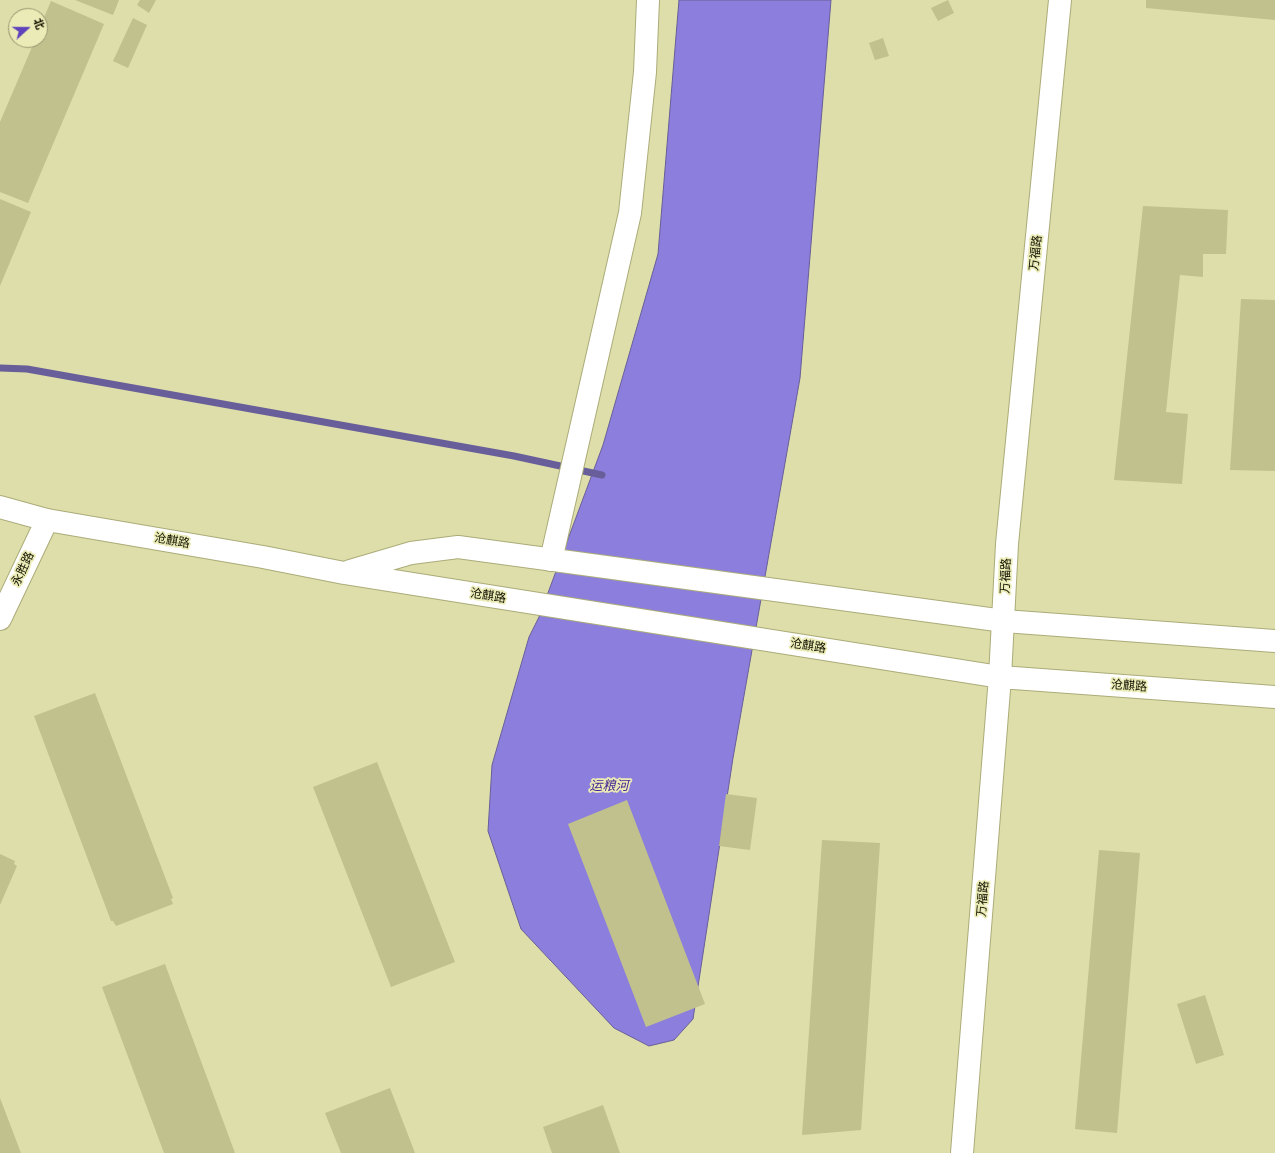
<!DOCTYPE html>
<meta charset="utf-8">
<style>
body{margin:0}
#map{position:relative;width:1275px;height:1153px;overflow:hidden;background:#dddea9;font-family:"Roboto Serif","Noto Sans SC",serif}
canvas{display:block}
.north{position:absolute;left:8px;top:8px;width:40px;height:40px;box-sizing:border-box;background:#eaebb6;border:1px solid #94946e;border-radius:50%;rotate:69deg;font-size:11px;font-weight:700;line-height:16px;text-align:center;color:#131201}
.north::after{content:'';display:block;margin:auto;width:14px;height:18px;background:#5f42bb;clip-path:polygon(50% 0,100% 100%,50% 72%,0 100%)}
</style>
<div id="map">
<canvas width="1275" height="1153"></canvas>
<div class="north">北</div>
</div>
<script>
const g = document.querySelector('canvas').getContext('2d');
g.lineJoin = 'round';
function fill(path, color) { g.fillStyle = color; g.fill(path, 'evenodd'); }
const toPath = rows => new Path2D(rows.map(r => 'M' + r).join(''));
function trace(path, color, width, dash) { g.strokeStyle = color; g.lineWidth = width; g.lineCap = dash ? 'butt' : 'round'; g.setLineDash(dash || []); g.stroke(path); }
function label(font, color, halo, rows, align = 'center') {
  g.font = font + ' "Roboto Serif","Noto Sans SC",serif'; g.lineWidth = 3.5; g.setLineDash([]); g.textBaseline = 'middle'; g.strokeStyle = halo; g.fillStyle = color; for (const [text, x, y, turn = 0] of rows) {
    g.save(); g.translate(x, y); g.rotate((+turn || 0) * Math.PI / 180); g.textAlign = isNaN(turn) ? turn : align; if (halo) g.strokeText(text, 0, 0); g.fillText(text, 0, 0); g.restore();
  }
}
const water = toPath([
 [679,0,831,0,800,378,733,758,693,1019,674,1040,649,1046,614,1028,521,929,488,831,492,765,529,637,539,617,603,445,658,254,679,0]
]);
const stream = toPath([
 [0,368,27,369,514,456,602,475]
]);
const building = toPath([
 [75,0,119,0,113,15],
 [140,0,156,0,149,13,137,5],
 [948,0,954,13,938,21,931,8],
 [1146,0,1275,0,1275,20,1146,8],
 [51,1,104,24,28,203,0,192,0,122,35,40,40,40,40,27],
 [133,18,147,25,128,68,113,61],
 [883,38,889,56,875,60,869,43],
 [0,199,31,212,0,286],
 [1143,206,1228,210,1226,254,1203,254,1203,277,1180,275,1166,412,1188,414,1182,484,1114,480],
 [1241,299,1275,300,1275,471,1230,470],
 [95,693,173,898,171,899,173,904,116,926,113,921,111,921,34,716],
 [377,762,455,962,391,987,313,787],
 [726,794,757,798,750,850,719,846],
 [627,800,705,1004,646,1027,568,824],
 [822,840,880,843,861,1130,802,1135],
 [1099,850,1140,853,1117,1133,1075,1129],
 [0,854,15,861,14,864,17,866,0,905],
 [165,964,235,1153,164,1153,102,987],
 [1205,995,1224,1055,1196,1064,1177,1004],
 [390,1088,415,1153,341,1153,325,1113],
 [0,1098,21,1153,0,1153],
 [603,1105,620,1153,552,1153,543,1127]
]);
const minor = toPath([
 [0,507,47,520,0,619],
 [551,560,630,213,645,72,648,0],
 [1000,677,1007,544,1060,0]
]);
const major = toPath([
 [47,520,263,557,344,573,1000,677,1275,697],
 [350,571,411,553,458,547,1004,621,1275,641],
 [962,1153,1000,677]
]);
const streetNames = [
 ["万福路",1036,253,-84],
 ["沧麒路",172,541,10],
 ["永胜路",23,569,-65],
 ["万福路",1006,576,-88],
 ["沧麒路",488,596,9],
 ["沧麒路",808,646,9],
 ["沧麒路",1129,686,4],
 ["万福路",983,899,-85]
];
const waterNames = [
 ["运粮河",609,786]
];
fill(water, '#8c7edc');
trace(water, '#685e9a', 1);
trace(stream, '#685e9a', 7);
fill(building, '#c0c18d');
trace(minor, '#abac79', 24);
trace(major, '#abac79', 24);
trace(minor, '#fff', 22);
trace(major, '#fff', 22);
label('12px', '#131201', '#eaebb6', streetNames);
label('italic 13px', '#462695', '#eaebb6', waterNames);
</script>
